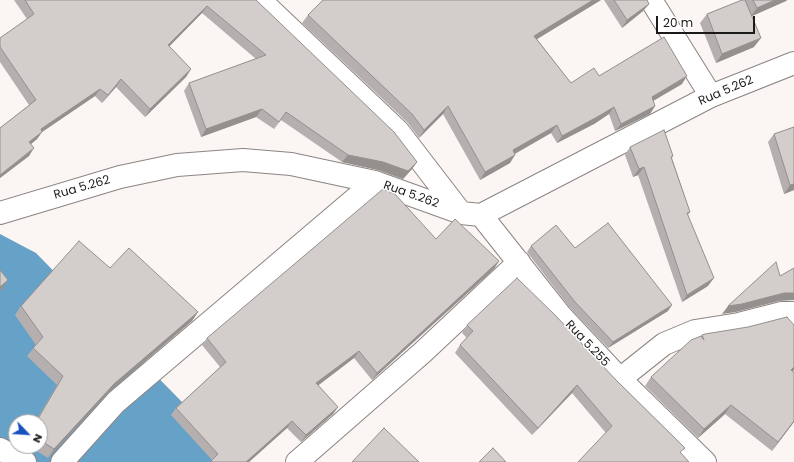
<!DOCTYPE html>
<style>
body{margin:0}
#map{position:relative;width:794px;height:462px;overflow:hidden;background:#fbf5f3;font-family:Poppins,sans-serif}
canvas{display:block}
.north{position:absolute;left:8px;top:414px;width:40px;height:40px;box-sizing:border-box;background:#fff;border:1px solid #a4a3a3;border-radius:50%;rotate:115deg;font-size:11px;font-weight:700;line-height:16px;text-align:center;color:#1c1a19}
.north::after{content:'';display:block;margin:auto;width:14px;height:18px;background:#1850bc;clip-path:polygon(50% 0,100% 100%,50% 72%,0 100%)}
.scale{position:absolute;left:656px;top:16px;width:99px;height:18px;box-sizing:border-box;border:2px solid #1c1a19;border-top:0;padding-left:5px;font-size:12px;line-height:14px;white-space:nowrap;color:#1c1a19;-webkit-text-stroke:3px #fff;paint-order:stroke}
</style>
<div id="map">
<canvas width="794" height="462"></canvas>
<div class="north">N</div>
<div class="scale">20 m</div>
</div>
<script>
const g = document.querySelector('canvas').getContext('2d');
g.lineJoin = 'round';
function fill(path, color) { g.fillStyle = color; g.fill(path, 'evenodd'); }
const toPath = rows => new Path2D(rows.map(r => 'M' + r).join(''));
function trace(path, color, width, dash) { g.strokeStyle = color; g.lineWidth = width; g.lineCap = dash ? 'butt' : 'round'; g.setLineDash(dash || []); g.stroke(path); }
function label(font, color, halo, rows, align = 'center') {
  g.font = font + ' Poppins,sans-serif'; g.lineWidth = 3; g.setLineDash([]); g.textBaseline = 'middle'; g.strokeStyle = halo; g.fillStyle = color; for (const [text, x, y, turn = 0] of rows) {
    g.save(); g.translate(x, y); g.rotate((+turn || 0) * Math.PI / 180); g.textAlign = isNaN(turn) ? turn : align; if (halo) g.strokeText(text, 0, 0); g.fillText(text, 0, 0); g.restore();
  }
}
const water = toPath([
 [0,234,36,253,229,450,237,462,0,462],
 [16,422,40,422,40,446,16,446]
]);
const minor = toPath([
 [260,0,398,131,461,213],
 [651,0,711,96],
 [0,213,120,177,177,165,243,160,291,164,375,182,461,213,481,215,711,96,794,63],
 [481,215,561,316,620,379,705,462],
 [620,379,664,344,695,331,739,324,782,313,794,313],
 [0,449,25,462],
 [62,462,116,402,375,182],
 [297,462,422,353,519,262]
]);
const wall = toPath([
 [14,0,256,0,417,162,412,169,403,179,378,170,342,162,281,120,274,129,256,117,201,137,184,91,189,83,256,59,202,13,169,46,191,69,186,77,145,117,116,87,102,103,95,96,42,132,37,139,31,144,29,156,0,178,0,128,29,105,0,62,0,38,27,19],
 [601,0,537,39,571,83,599,76,682,84,653,101,655,106,650,114,615,131,609,114,594,124,557,143,551,133,515,154,510,163,480,180,443,114,419,138,407,122,302,23,308,15],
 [604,0,647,0,649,4,643,11,622,28],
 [742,0,787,0,786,1,751,16,754,47,716,63,700,23,707,14],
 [794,127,794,190,784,194,768,142,774,134],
 [630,147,673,156,672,158,690,212,688,215,708,286,682,302,638,175,633,177,625,155],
 [436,239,499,261,494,269,372,380,354,358,318,385,338,407,333,414,301,442,287,428,249,462,211,462,212,460,171,415,176,408,220,367,202,345,207,338],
 [531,246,575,248,668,311,608,348,570,308,527,252],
 [110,268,198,312,192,321,108,393,48,458,29,446,40,446,40,422,35,422,57,385,27,356,36,345,15,315,21,306],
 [467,325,616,380,685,448,606,433,572,393,532,435,455,353,460,345,467,338,462,333],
 [794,325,794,370,793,372,794,373,794,422,772,451,725,414,698,438,645,386,651,377,702,335]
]);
const shadedWall = toPath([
 [593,0,601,0,529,44,534,36],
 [775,0,787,0,786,1,750,17,757,8],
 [649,4,643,11,622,28,627,20],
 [207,6,202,13,163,53,168,45],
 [761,38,754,47,716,63,722,54],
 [191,69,186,77,145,117,150,109],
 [687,76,682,84,646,105,652,97],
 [121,79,116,87,102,103,108,95],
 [100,89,95,96,42,132,37,139,24,150,29,142,41,129],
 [448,106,443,114,419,138,424,130],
 [655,106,650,114,615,131,621,124],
 [614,107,609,114,594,124,557,143,562,136],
 [262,109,256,117,201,137,206,129],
 [557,125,551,133,507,158,513,150],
 [34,148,29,156,0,178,0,175],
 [348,155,417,162,412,169,403,179,378,170,342,162],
 [515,155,510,163,480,180,485,172],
 [644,167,638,175,633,177,639,169],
 [794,184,794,190,784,194,790,185],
 [499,261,494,269,372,380,377,373],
 [714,278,708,286,682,302,687,295],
 [8,280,0,292,0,287],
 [784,293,794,293,794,300,779,301,736,312,722,314,728,306],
 [672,305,668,311,608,348,613,342],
 [198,312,192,321,108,393,48,458,54,449,114,384],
 [359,351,354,358,311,391,316,383],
 [794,367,794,370,785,379,791,370],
 [577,385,572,393,532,435,538,428],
 [731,405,725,414,698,438,704,429],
 [338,407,333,414,301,442,306,435],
 [292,421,287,428,249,462,246,462],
 [794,421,794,422,772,451,778,442]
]);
const building = toPath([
 [25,0,256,0,394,132,417,162,408,171,383,162,348,155,286,112,279,122,262,109,206,129,189,83,266,55,207,6,168,45,191,69,150,109,121,79,108,95,100,89,41,129,42,132,29,142,34,148,0,175,0,128,36,100,0,47,0,38,34,14,25,0],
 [323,0,593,0,534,36,571,83,594,68,599,76,664,37,687,76,652,97,655,106,621,124,614,107,599,116,562,136,557,125,513,150,515,155,485,172,448,106,424,130,412,114,308,15,323,0],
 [614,0,647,0,649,4,627,20,614,0],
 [742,0,745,0,761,38,722,54,707,14,742,0],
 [753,0,775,0,757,8,753,0],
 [794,127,794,184,790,185,774,134,794,127],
 [664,130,673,156,671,157,690,212,687,213,714,278,687,295,644,167,639,169,630,147,664,130],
 [383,189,395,194,436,239,455,219,499,261,377,373,359,351,316,383,338,407,306,435,292,421,246,462,213,462,211,461,218,454,176,408,226,362,207,338,383,189],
 [608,223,672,305,613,342,575,302,531,246,556,225,575,248,608,223],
 [79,241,110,268,129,248,198,312,114,384,54,449,40,440,40,422,36,422,63,376,33,348,43,337,21,306,79,241],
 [776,262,780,276,794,268,794,293,784,293,742,304,728,306,776,262],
 [0,270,8,280,0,287,0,270],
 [517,278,556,316,616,380,685,448,680,452,689,462,578,462,612,426,577,385,538,428,460,345,473,331,467,325,517,278],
 [787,317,794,325,794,367,791,370,794,373,794,421,778,442,731,405,704,429,651,377,691,340,701,336,704,340,702,335,705,334,748,327,787,317],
 [384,428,419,462,352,462,384,428],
 [493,448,506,462,479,462,493,448]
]);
const streetNames = [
 ["Rua 5.262",726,91,-23],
 ["Rua 5.262",82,188,-16],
 ["Rua 5.262",411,195,20],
 ["Rua 5.255",587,344,47]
];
fill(water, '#66a2c7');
trace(minor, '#8b8583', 24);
trace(minor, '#fff', 22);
fill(wall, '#b5b0af');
fill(shadedWall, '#94908e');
fill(building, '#d3cdcb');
trace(building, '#94908e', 1);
label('12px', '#1c1a19', '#fff', streetNames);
</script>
